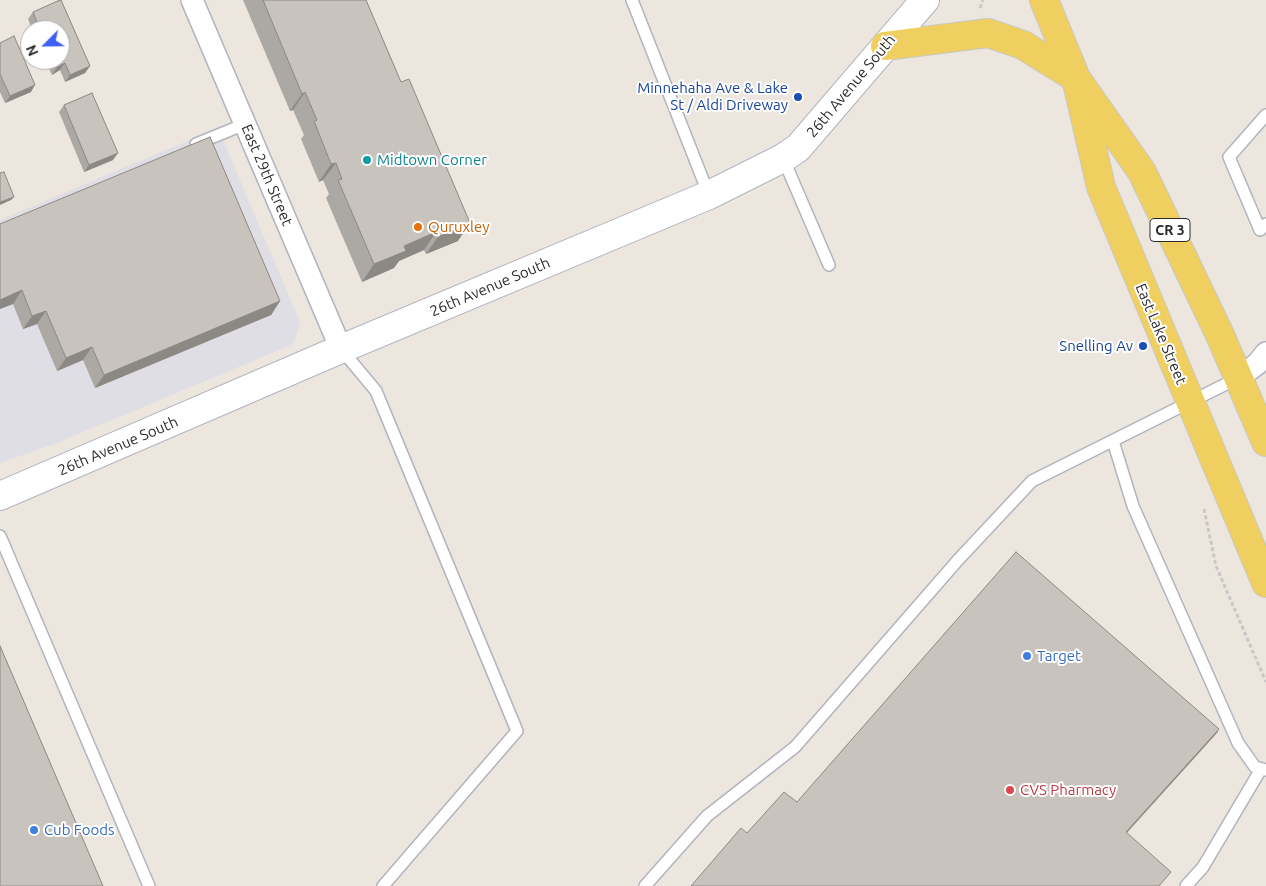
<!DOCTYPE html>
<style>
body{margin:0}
#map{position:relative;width:1266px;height:886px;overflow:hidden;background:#ede6de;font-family:Ubuntu,sans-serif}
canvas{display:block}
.north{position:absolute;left:20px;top:20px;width:50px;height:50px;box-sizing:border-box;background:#fff;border:1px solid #aaa;border-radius:50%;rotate:247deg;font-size:14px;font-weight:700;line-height:20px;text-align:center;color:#2b2b2b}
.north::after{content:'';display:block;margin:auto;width:18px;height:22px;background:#3f60f8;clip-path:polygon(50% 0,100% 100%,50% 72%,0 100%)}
</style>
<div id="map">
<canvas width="1266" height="886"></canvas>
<div class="north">N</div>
</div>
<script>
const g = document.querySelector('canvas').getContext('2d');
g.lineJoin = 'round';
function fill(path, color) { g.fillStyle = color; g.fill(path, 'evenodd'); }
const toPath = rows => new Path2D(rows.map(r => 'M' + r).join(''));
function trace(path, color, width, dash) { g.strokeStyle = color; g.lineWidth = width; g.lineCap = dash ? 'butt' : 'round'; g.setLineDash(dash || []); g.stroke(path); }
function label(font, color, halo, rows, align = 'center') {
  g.font = font + ' Ubuntu,sans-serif'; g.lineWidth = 4; g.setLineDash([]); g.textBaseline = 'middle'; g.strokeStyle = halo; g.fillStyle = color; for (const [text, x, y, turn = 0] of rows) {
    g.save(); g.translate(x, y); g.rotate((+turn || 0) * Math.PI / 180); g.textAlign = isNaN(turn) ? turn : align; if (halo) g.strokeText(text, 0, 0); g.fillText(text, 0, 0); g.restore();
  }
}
const industrial = toPath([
 [218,128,300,322,295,340,289,346,57,443,0,463,0,220]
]);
const path = toPath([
 [980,8,983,0],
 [1204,509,1216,566,1266,682]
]);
const service = toPath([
 [632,0,709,195],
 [1266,115,1229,157,1260,230,1266,224],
 [196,144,245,124],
 [783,158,829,265],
 [341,349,376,391,517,731,383,886],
 [1113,441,1133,506,1238,743,1255,767,1266,770],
 [0,536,149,886],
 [645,886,707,816,795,747,958,560,1032,481,1238,378],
 [1186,886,1203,867,1261,769]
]);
const minor = toPath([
 [192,0,341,349],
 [1238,378,1257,364,1266,353]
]);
const secondary = toPath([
 [0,496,341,349,709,195,783,158,798,148,925,0]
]);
const primary = toPath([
 [1044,0,1076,78,1101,187,1266,583],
 [885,46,988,33,1023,45,1076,78,1142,172,1220,335,1266,442]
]);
const wall = toPath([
 [60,0,61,0,90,66,85,73,65,82,60,70,52,75,45,60,60,60,60,30,32,30,28,19,33,12],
 [243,0,366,0,458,241,426,254,424,250,399,261,394,268,362,282,326,198,329,194,323,180,319,182,301,139,304,135,293,110,290,111],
 [0,43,31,92,5,103,0,92],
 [64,105,113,160,84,172,59,112],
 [0,224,280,301,271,315,95,388,83,360,57,371,37,324,23,329,13,304,0,309]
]);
const shadedWall = toPath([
 [65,63,60,70,52,75,57,67],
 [90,66,85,73,65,82,70,75],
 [35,85,31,92,5,103,10,96],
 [305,92,293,110,290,111,302,94],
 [118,153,113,160,84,172,89,165],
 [336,163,323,180,319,182,331,164],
 [14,197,11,200,0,205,0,202],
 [470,223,458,241,426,254,438,237],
 [436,232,424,250,399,261,394,268,362,282,374,264,404,246],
 [22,290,13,304,0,309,0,300],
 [280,301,271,315,95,388,104,375],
 [46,311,37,324,23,329,32,316],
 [92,347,83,360,57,371,66,358],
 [1219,729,1217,733,1124,836,1126,832]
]);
const building = toPath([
 [60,0,61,0,90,66,70,75,65,63,57,67,53,60,60,60,60,30,40,30,33,12,60,0],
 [263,0,366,0,401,82,409,79,470,223,438,237,436,232,404,246,406,251,374,264,338,180,342,179,336,163,331,164,314,121,317,120,305,92,302,94,263,0],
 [14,36,35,85,10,96,0,74,0,43,14,36],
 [92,93,118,153,89,165,64,105,92,93],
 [210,137,280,301,104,375,92,347,66,358,46,311,32,316,22,290,0,300,0,224,210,137],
 [4,172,14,197,0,202,0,173,4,172],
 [1016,552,1219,729,1126,832,1171,872,1159,886,691,886,741,828,747,833,784,792,797,802,1016,552],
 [0,646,103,886,0,886,0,646]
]);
const markers = [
 [798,97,5,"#1a4fb4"],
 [367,160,5,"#0f9aa8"],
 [418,227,5,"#e8710a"],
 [1143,346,5,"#1a4fb4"],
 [1027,656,5,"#3f7fe0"],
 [1010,790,5,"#e0444e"],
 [34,830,5,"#3f7fe0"]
];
const shields = [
 [1170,230,40]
];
const shieldNames = [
 ["CR 3",1170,230]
];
const streetNames = [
 ["26th Avenue South",851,86,-50],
 ["East 29th Street",267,175,67],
 ["26th Avenue South",490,287,-23],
 ["East Lake Street",1161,334,67],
 ["26th Avenue South",118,446,-23]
];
const transitNames = [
 ["Minnehaha Ave & Lake",788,88],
 ["St / Aldi Driveway",788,105],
 ["Snelling Av",1133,346]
];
const cultureNames = [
 ["Midtown Corner",377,160]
];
const foodNames = [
 ["Quruxley",428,227]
];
const shopNames = [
 ["Target",1037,656],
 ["Cub Foods",44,830]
];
const healthNames = [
 ["CVS Pharmacy",1020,790]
];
fill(industrial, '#e0dee5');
trace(service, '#b1b4bf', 14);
trace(minor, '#b1b4bf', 24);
trace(secondary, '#b1b4bf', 30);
trace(primary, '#c8c8c8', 30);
trace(path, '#c8c8c8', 3, [4, 2.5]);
trace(service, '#fff', 11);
trace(minor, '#fff', 21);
trace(secondary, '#fff', 28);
trace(primary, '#efcf60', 28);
fill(wall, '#aca8a3');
fill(shadedWall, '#8c8884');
fill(building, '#c8c3bd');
trace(building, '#8c8884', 1);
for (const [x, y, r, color] of markers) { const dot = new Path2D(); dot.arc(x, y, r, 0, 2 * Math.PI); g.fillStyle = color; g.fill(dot); trace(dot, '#fff', 2); }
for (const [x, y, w] of shields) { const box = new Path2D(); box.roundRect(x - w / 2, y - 11.5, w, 23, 4); g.fillStyle = '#fff'; g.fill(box); trace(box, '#2b2b2b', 1); }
label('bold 14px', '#2b2b2b', null, shieldNames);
label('15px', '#2b2b2b', '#fff', streetNames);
label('15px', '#164399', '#fff', transitNames, 'right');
label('15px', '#0d838f', '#fff', cultureNames, 'left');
label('15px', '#c56008', '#fff', foodNames, 'left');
label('15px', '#366cbe', '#fff', shopNames, 'left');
label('15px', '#be3a42', '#fff', healthNames, 'left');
</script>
